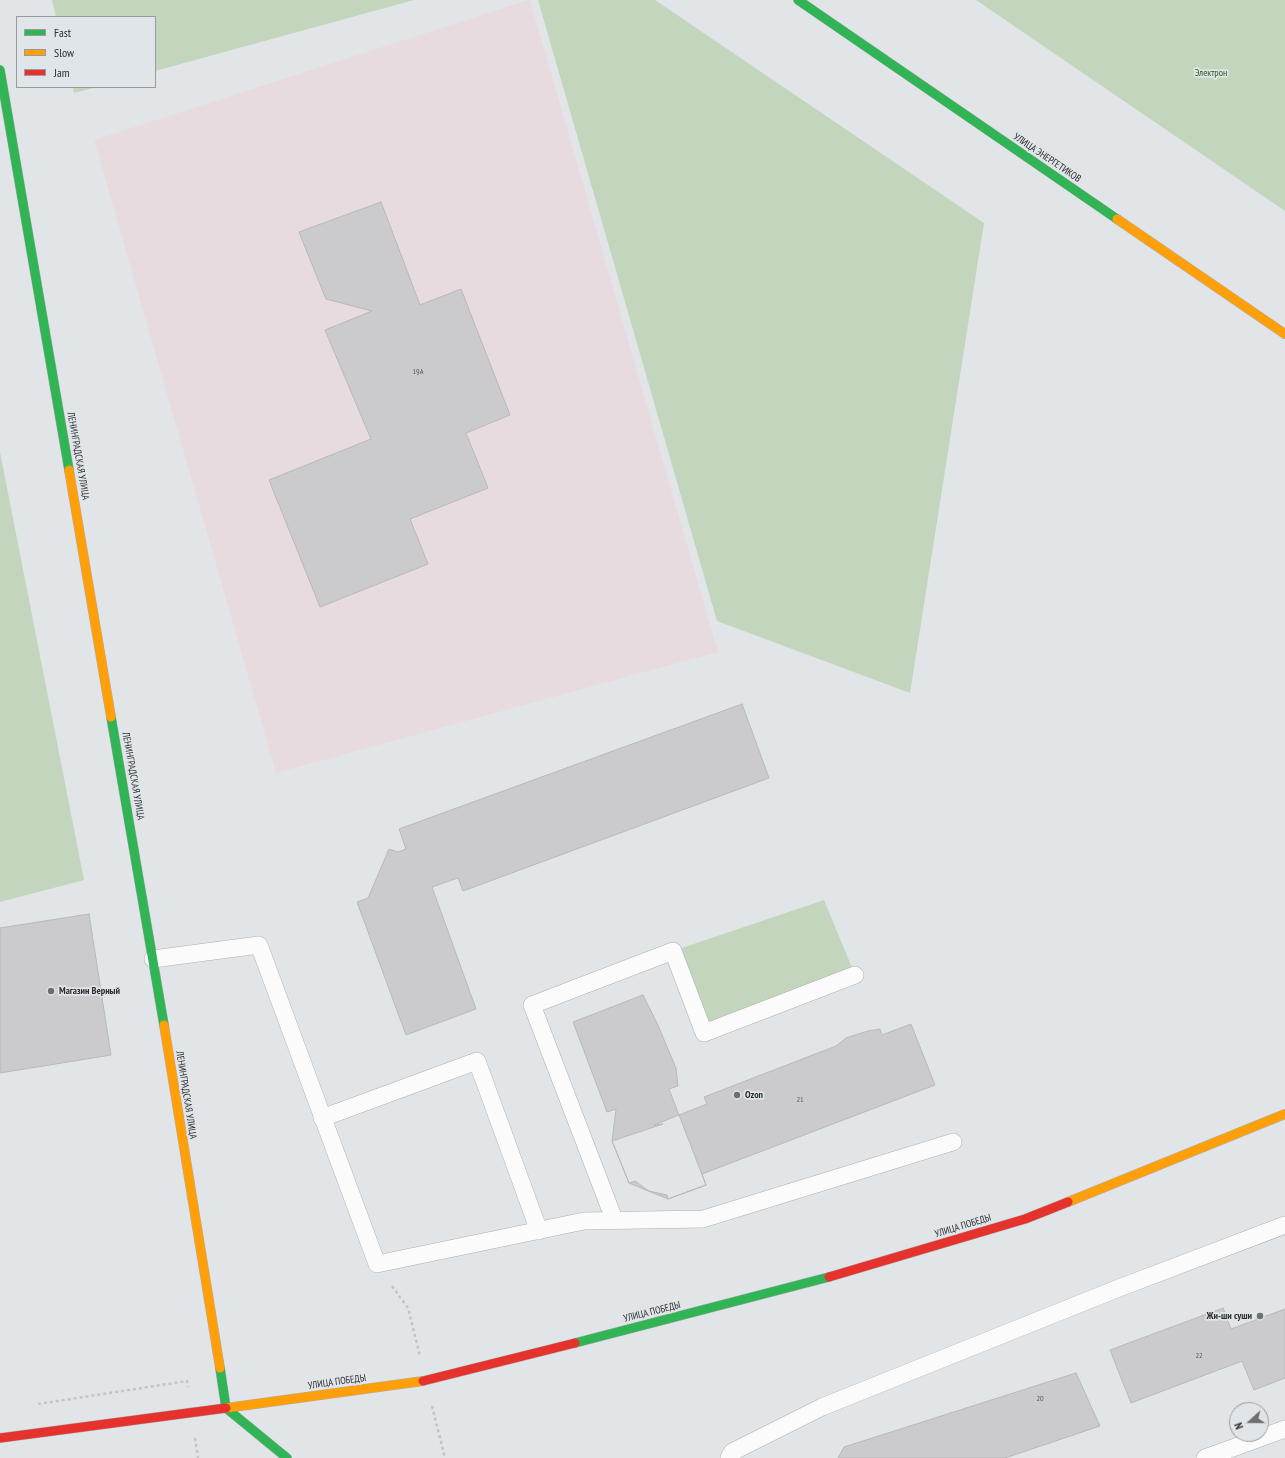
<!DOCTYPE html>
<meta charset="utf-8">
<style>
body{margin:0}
#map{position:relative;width:1285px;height:1458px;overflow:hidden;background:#e2e5e7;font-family:"PT Sans Narrow",sans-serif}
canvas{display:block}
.legend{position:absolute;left:16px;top:16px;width:140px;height:72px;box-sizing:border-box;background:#e0e5e9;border:1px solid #989c9f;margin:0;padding:5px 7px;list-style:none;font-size:12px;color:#2c2e2f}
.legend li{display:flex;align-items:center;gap:8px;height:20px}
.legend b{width:20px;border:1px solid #989c9f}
.north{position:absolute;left:1229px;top:1402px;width:40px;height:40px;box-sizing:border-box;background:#e0e5e9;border:1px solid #989c9f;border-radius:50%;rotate:249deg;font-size:11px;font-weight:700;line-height:16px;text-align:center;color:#2c2e2f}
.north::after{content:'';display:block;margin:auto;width:14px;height:18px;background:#6c6e6f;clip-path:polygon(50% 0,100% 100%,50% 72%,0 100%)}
</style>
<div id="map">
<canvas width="1285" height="1458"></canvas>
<ul class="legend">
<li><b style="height:5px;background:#30b455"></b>Fast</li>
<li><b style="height:5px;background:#ff9f0a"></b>Slow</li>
<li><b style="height:5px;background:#e5322d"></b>Jam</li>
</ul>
<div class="north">N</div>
</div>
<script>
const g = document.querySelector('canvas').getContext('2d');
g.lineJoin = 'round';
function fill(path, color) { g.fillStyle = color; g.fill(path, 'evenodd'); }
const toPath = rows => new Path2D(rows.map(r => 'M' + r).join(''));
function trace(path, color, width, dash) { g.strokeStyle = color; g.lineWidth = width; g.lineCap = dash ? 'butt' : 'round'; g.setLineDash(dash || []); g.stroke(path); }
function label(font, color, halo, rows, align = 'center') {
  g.font = font + ' "PT Sans Narrow",sans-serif'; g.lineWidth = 3.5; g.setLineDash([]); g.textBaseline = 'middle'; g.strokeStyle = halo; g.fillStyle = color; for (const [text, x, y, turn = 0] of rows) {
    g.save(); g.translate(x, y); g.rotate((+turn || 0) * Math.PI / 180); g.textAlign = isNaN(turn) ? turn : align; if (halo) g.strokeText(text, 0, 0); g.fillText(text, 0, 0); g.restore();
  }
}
const education = toPath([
 [528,0,530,0,718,652,276,773,94,140]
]);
const green = toPath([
 [52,0,414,0,155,71,155,17,56,17],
 [538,0,655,0,984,223,910,693,717,621],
 [976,0,1285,0,1285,211],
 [73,87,97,87,74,93],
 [0,452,84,880,0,902],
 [824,900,855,975,709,1031,673,951]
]);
const building = toPath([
 [381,202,420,305,461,289,510,415,466,433,488,488,410,519,428,564,320,607,269,480,371,439,325,330,372,311,326,299,299,232,381,202],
 [742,704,769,778,463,891,458,878,432,887,476,1009,406,1035,357,902,368,898,389,849,398,852,406,849,399,829,742,704],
 [89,914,111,1055,0,1073,0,928,89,914],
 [643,995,657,1023,676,1068,678,1086,669,1089,679,1115,707,1104,704,1097,836,1046,846,1038,868,1031,880,1029,882,1035,911,1024,935,1085,702,1174,706,1185,668,1199,667,1195,649,1191,635,1181,629,1183,612,1141,616,1109,607,1112,573,1022,643,995],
 [679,1115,706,1185,668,1199,629,1183,612,1141,663,1124,654,1125,679,1115],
 [1223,1308,1231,1329,1285,1309,1285,1378,1254,1390,1242,1361,1131,1403,1110,1350,1223,1308],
 [1076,1373,1100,1426,1005,1458,838,1458,844,1447,1076,1373]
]);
const path = toPath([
 [392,1286,408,1308,420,1356],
 [38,1404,187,1381,188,1387],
 [432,1406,445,1458],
 [195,1438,198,1458]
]);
const lane = toPath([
 [153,959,259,945,377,1264,584,1221,703,1219,953,1142],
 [322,1118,477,1061,539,1231],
 [614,1219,532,1005,673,951,704,1033,855,975],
 [729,1458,732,1452,822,1407,1119,1288,1285,1225],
 [1205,1458,1285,1429]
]);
const fast = toPath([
 [798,0,1117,219],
 [0,70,69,470],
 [111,717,164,1025],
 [575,1343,829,1277],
 [220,1368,226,1408,287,1458]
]);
const slow = toPath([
 [1117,219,1285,334],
 [69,470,111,717],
 [164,1025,220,1368],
 [1068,1202,1285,1114],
 [226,1408,423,1381]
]);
const jam = toPath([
 [829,1277,1025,1219,1068,1202],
 [423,1381,575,1343],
 [0,1438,226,1408]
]);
const markers = [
 [51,991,4,"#6c6e6f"],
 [737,1095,4,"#6c6e6f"],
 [1260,1316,4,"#6c6e6f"]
];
const numberNames = [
 ["19А",418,372],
 ["21",800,1100],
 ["22",1199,1356],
 ["20",1040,1399]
];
const parkNames = [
 ["Электрон",1211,73]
];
const streetNames = [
 ["УЛИЦА ЭНЕРГЕТИКОВ",1047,158,34],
 ["ЛЕНИНГРАДСКАЯ УЛИЦА",78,456,80],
 ["ЛЕНИНГРАДСКАЯ УЛИЦА",133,776,80],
 ["ЛЕНИНГРАДСКАЯ УЛИЦА",186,1095,81],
 ["УЛИЦА ПОБЕДЫ",963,1226,-17],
 ["УЛИЦА ПОБЕДЫ",652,1312,-14],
 ["УЛИЦА ПОБЕДЫ",337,1382,-8]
];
const poiNames = [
 ["Магазин Верный",59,991],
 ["Ozon",745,1095],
 ["Жи-ши суши",1252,1316,"right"]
];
fill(education, '#e8dbdf');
fill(green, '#c3d5bc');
fill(building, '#cbcbcd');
trace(building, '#b8b8ba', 1);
trace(lane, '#adafb1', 18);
trace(fast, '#adafb1', 10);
trace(slow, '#adafb1', 10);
trace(jam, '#adafb1', 10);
trace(path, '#c3c4c4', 2.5, [3, 3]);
trace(lane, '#fbfbfb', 17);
trace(fast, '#30b455', 9);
trace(slow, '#ff9f0a', 9);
trace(jam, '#e5322d', 9);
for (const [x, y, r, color] of markers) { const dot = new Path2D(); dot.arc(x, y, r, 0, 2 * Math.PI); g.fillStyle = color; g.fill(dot); trace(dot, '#e0e5e9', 1.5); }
label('8px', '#565758', null, numberNames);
label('10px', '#2f5710', '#e0e5e9', parkNames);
label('10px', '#2c2e2f', '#e0e5e9', streetNames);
label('bold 10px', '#2c2e2f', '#e0e5e9', poiNames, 'left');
</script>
